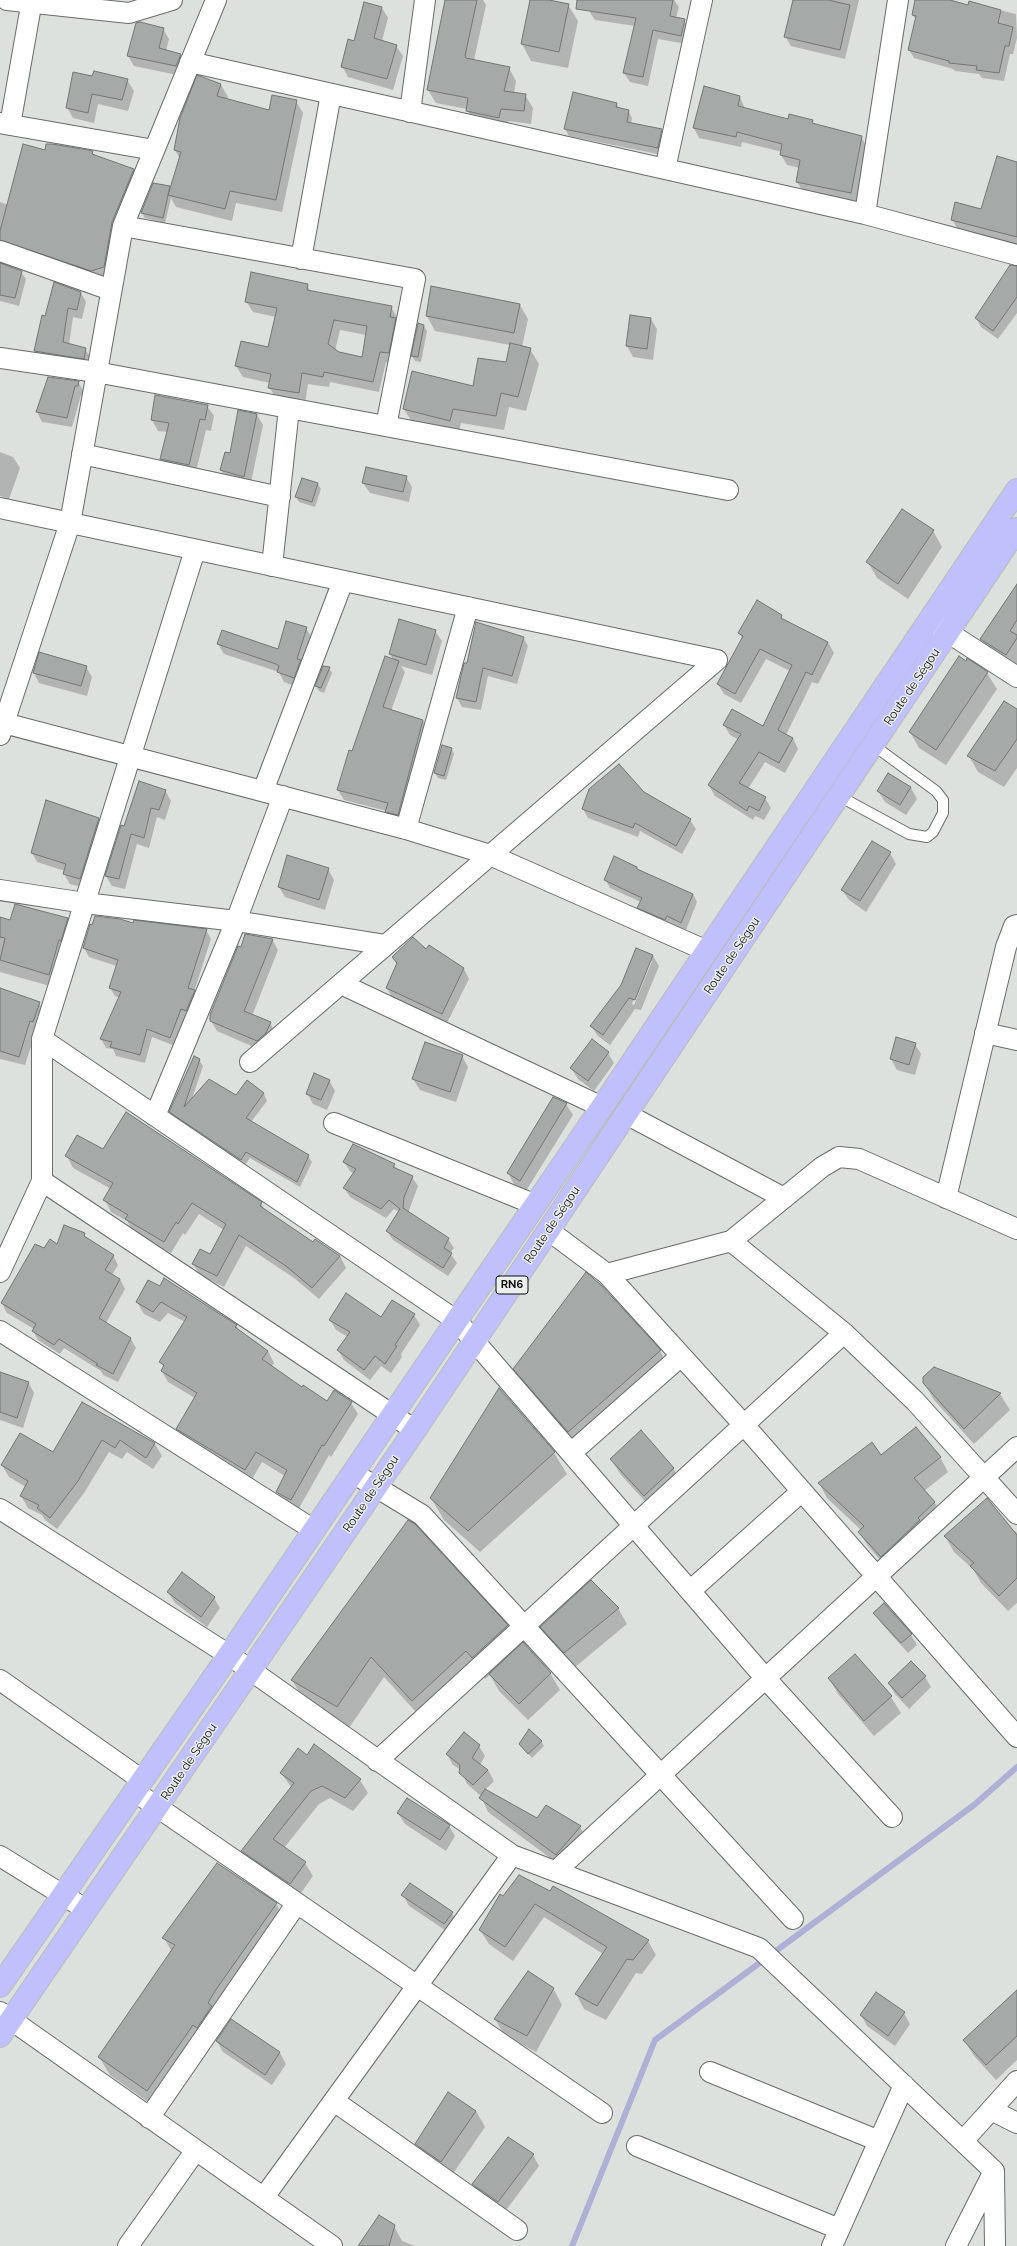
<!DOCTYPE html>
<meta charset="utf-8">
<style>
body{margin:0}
canvas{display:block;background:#dde1de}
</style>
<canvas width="1017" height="2246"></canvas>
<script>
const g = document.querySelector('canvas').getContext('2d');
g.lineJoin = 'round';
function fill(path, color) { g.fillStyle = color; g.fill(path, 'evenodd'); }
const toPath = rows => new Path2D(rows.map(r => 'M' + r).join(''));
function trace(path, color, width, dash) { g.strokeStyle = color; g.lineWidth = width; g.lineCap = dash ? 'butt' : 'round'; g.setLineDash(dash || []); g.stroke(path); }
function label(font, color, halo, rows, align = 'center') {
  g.font = font + ' Raleway,sans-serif'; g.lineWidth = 3; g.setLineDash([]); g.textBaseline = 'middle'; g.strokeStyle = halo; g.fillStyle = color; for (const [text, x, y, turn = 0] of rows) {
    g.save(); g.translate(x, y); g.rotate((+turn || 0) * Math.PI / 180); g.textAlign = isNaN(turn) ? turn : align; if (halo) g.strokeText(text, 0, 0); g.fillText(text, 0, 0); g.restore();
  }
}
const shadow = toPath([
 [446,0,483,0,486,5,474,60,509,68,516,81,514,94,525,95,533,108,531,124,508,121,506,131,474,124,467,109,436,103,428,90],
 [531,0,544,0,568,5,578,21,568,68,531,61,522,44],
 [591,0,674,0,679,7,676,18,684,20,689,29,686,44,658,39,648,86,630,82,624,73,635,26,595,20,589,11],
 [794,0,859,0,845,59,791,46,785,36],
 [917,0,946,0,969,6,970,3,1016,14,1017,38,1013,54,1010,54,1004,81,982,78,979,74,955,71,953,69,914,58,909,50,916,20,913,15],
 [382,8,388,18,382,41,396,46,403,56,393,90,348,77,342,66,354,42],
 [163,29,169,39,166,51,181,55,187,65,182,76,134,66,128,56],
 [93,77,127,80,134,91,128,111,98,104,94,123,73,118,67,107],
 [198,77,221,85,228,97,227,100,270,112,296,101,303,113,282,212,236,203,232,221,176,207,171,198,165,223,145,218,142,213,154,184,169,187,171,190,180,159,175,150,181,119],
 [740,97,745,109,789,121,812,121,815,125,861,137,867,147,856,203,803,191,797,182,800,168,787,165,781,155,782,152,742,142,741,147,699,138,694,128],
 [616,103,620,109,628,110,632,118,631,124,661,130,665,138,662,155,569,136,565,129],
 [46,151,92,152,95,156,133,170,138,178,108,276,96,279,10,249,0,237,0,202,8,205],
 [1017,163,1017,244,957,228,952,219,982,211],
 [0,264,21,272,26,279,19,306,0,301],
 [1017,267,1017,313,998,339,981,327,976,318],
 [307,285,311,292,391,307,397,317,394,364,386,362,379,392,330,382,329,387,308,384,305,404,276,398,269,387,270,383,243,377,236,366,269,348,276,317,253,312,246,301],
 [340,330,366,335,363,359,335,351],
 [432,288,520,305,528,319,522,347,530,349,539,364,526,411,509,407,504,430,461,423,458,435,413,424,404,409,474,387,506,363,510,345,435,331,427,316],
 [81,293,86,302,82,319,73,317,69,345,85,349,91,358,89,367,40,360,35,351,46,317],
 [631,316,651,319,657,329,653,360,633,357,627,346],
 [419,324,424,326,427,331,421,362,415,361,412,356],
 [78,382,84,392,83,396,81,395,72,427,42,422,37,412],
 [207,406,214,416,211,431,206,430,195,476,167,470,161,459,168,432,158,431,152,420],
 [257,415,263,425,250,487,227,481,221,470],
 [0,452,13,457,20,468,9,499,0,496],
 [406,477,412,487,409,502,370,493,363,483],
 [302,479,318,484,321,489,315,507,299,502,296,497],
 [933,531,942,547,908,599,877,578,868,562],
 [1017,586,1017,665,990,654,981,639],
 [781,616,783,620,828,642,834,653,818,684,812,682,786,735,793,738,798,749,785,773,765,762,748,789,765,798,771,808,764,820,755,816,753,820,715,796,709,786,739,740,730,735,724,725,763,727,790,671,766,659,741,703,724,694,718,684,743,639,739,633],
 [306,628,312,638,300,688,284,682,279,672,224,654,218,644,278,650],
 [435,631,442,641,432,675,401,666,405,672,391,711,423,721,428,731,403,825,392,822,387,811,344,800,338,790,352,752,394,661,390,654],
 [523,637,528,646,517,684,488,676,481,710,462,707,457,698,468,665],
 [86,667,92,677,87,696,39,683,34,673],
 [329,668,332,673,324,693,319,691,316,686],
 [987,673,997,689,946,765,919,748,910,732],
 [1017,711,1017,768,1004,787,978,772,969,756],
 [451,748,454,754,446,780,438,778,435,773],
 [889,774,911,788,917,799,906,815,885,802,878,791],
 [165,790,171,801,165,820,157,817,149,848,137,844,125,889,112,886,106,876,125,827],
 [583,809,690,820,696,829,682,854,640,831,638,837,588,818],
 [99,818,104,828,85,888,70,884,64,874,65,871,37,862,32,853],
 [890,853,896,864,866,912,849,900,842,890],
 [637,868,638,871,693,894,697,902,686,930,671,924,670,927,643,916,638,908,641,902,610,888,605,879],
 [328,869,334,880,325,910,285,897,279,887],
 [0,918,11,921,67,919,75,933,57,988,0,972],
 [134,924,206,930,211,939,194,992,199,1000,175,1046,152,1037,145,1063,116,1056,113,1049,106,1048,101,1039,120,998,115,996,110,988,117,966,89,957,84,948],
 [272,939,278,950,252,1016,270,1023,276,1033,263,1051,217,1031,211,1021,242,948],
 [429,946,464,969,469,979,447,1023,392,998,387,988,397,965,393,958,426,951],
 [653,956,659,966,641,1010,635,1009,610,1045,598,1036,591,1026],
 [650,961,652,961,634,1005,632,1004],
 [0,989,39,1003,45,1013,36,1031,25,1065,0,1059],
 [915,1044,921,1054,915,1075,897,1070,891,1059],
 [608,1053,614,1063,594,1091,578,1079,571,1068],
 [462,1056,468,1067,456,1102,420,1090,413,1079],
 [199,1060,203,1066,192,1099,236,1096,247,1082,264,1094,267,1101,251,1122,308,1156,312,1162,300,1187,250,1158,244,1166,174,1118,170,1112],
 [329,1080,335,1091,327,1110,313,1104,307,1093],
 [553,1098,566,1104,573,1115,526,1191,514,1184,508,1173],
 [103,1150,261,1203,266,1212,313,1243,340,1256,346,1268,319,1299,294,1278,246,1246,224,1287,200,1275,193,1264,210,1255,224,1230,199,1214,185,1235,183,1233,171,1253,133,1231,127,1221,111,1212,105,1200,111,1189,73,1168,67,1156],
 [344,1162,394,1165,397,1170,412,1177,418,1186,408,1213,448,1239,454,1248,450,1253,457,1263,448,1276,393,1240,387,1231,399,1212,394,1209,386,1218,350,1197,344,1188,354,1174,350,1171],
 [84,1234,88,1240,113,1255,118,1265,112,1275,120,1279,125,1289,106,1323,131,1339,136,1348,118,1382,103,1375,101,1371,64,1348,60,1354,38,1340,33,1331,34,1329,7,1313,2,1303,35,1246,45,1249],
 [149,1281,236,1325,239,1330,268,1351,274,1363,271,1367,302,1389,327,1403,351,1403,358,1414,331,1457,329,1455,298,1510,284,1503,277,1492,285,1476,262,1462,251,1481,184,1440,177,1429,195,1398,168,1382,162,1371,164,1367,160,1362,185,1322,168,1313,160,1322,144,1314,137,1302],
 [414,1315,420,1325,401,1354,402,1357,391,1373,381,1366,370,1380,344,1360,338,1350,348,1337,336,1330,330,1320],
 [660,1351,672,1372,581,1453,527,1390,515,1369],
 [934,1368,1000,1394,1010,1410,974,1444,934,1400,924,1383],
 [0,1373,28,1382,34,1393,23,1428,0,1420],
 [500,1390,554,1453,567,1474,480,1552,444,1520,431,1498],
 [83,1403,155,1444,162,1456,153,1469,127,1452,122,1459,109,1452,84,1493,57,1529,45,1520,42,1515,28,1508,21,1496,26,1487,9,1477,2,1465,53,1454],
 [881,1456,940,1457,948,1472,924,1491,935,1503,943,1517,890,1571,868,1546,859,1532,861,1530,827,1498,819,1483],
 [611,1459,673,1468,683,1484,654,1511,621,1475],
 [414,1525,507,1626,519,1647,550,1673,560,1690,528,1720,499,1691,490,1675,485,1679,479,1672,425,1722,384,1677,349,1728,305,1702,292,1680],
 [1015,1531,1017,1533,1017,1603,1008,1611,981,1583,973,1569,954,1552,945,1536],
 [168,1592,214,1598,220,1608,207,1627,175,1603],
 [618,1608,627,1624,574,1668,551,1643,542,1627],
 [875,1613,911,1635,917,1645,908,1653,881,1623],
 [855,1655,891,1697,901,1713,874,1736,838,1694,829,1678],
 [925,1677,931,1687,909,1709,895,1694,889,1684],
 [541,1741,544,1746,532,1758,520,1744],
 [479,1746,485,1756,480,1765,488,1770,494,1781,485,1790,537,1820,580,1827,588,1841,565,1869,488,1812,481,1796,467,1784,461,1770,453,1765,447,1754],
 [307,1756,360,1780,368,1793,353,1811,330,1798,319,1804,284,1848,305,1863,313,1876,298,1897,250,1864,242,1851,292,1788,281,1773],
 [398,1813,449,1826,455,1836,446,1851,405,1824],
 [217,1865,276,1904,287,1922,158,2109,110,2075,99,2057,172,1952,164,1938],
 [520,1876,648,1941,656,1955,642,1974,636,1973,606,2020,584,2009,576,1994,603,1954,544,1917,513,1961,489,1944,480,1930],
 [403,1895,452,1913,458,1924,451,1934,409,1906],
 [553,1988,562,2005,536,2052,504,2035,495,2019],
 [1017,1991,1017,2060,996,2080,974,2056,964,2040],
 [904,2013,910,2024,895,2046,867,2026,861,2015],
 [231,2020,280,2053,286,2064,272,2085,223,2052,217,2041],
 [476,2111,485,2127,450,2178,425,2160,416,2144],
 [533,2155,539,2166,504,2213,479,2195,473,2184],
 [394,2226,402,2241,415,2246,359,2246]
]);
const stream = toPath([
 [572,2246,655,2040,974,1805,1017,1767]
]);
const building = toPath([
 [445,0,477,0,465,56,466,58,510,67,504,91,526,94,524,111,501,109,499,118,466,111,468,98,427,90,445,0],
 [530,0,549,0,569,4,559,52,521,44,530,0],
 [577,0,673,0,670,16,685,19,681,36,653,30,643,77,623,73,636,18,576,9,577,0],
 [793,0,828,0,850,5,840,50,784,37,793,0],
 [915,0,950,0,968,5,969,1,1001,10,998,23,1013,27,1009,46,1005,46,999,73,976,70,977,66,949,63,949,61,908,50,916,16,912,15,915,0],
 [364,2,382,7,374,38,397,45,387,79,341,67,348,39,354,41,364,2],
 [140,22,164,28,159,48,181,54,176,66,127,56,136,23,140,22],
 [94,71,128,79,122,100,92,94,88,113,66,108,73,72,92,76,94,71],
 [197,75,221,84,217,96,269,110,272,95,297,100,276,200,230,191,225,209,168,195,181,152,174,150,180,118,197,75],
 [704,86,740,96,738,106,788,119,789,114,813,120,812,123,862,136,851,193,796,182,800,160,780,155,782,144,737,132,736,137,693,128,704,86],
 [573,92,617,103,616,107,629,110,627,122,662,129,658,148,564,129,573,92],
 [23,144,45,150,46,144,52,144,93,151,92,154,134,169,112,222,104,267,91,271,0,240,0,231,23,144],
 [997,156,1017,162,1017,237,951,220,955,202,981,209,997,156],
 [153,183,170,186,163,218,141,213,153,183],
 [0,263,22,271,15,298,0,295,0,263],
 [1010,265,1017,266,1017,297,993,331,975,318,1010,265],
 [251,272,308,284,307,290,392,306,390,317,396,318,389,353,380,352,373,382,324,372,323,377,302,373,299,393,268,388,271,374,235,366,241,341,268,347,277,308,245,302,251,272],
 [334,320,367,326,362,357,339,352,328,344,334,320],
 [54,282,81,292,77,310,68,308,63,342,86,348,84,359,34,351,42,315,45,316,54,282],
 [431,286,520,304,514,333,426,316,431,286],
 [630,315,651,318,647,349,626,346,630,315],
 [418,323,424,325,418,357,411,356,418,323],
 [510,343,531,348,518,397,501,393,496,416,453,409,450,421,403,409,412,371,473,386,478,358,506,362,510,343],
 [48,377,79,381,78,386,75,386,67,418,36,412,48,377],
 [155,395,208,405,205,420,200,419,189,465,160,459,169,423,151,420,155,395],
 [238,410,257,414,244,477,220,470,225,452,230,453,238,410],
 [366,467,407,476,403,492,362,483,366,467],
 [302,478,318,483,312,502,295,497,302,478],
 [902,509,934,530,898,584,866,562,902,509],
 [1017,584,1017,620,1010,631,1017,635,1017,638,1006,655,980,639,1017,584],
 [757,600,782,615,781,618,828,642,812,675,806,672,778,730,793,738,779,763,759,752,739,783,766,797,759,811,749,806,747,811,708,785,741,734,723,725,732,709,763,726,792,665,760,649,735,694,717,684,743,636,738,633,757,600],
 [399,619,436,630,426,665,389,654,399,619],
 [286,621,307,627,297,659,301,660,294,678,277,672,279,666,276,664,217,644,222,630,278,649,286,621],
 [476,622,524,637,512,676,483,668,476,702,456,698,464,663,467,663,476,622],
 [39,652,87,666,81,686,33,673,39,652],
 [385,656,399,661,383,707,423,720,398,815,385,812,388,803,337,790,349,750,352,751,385,656],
 [959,656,966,661,967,658,988,672,936,750,909,732,959,656],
 [323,666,330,667,321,688,315,686,323,666],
 [1004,701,1017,709,1017,739,995,771,967,756,1004,701],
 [442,745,452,748,444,776,434,773,442,745],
 [619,764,644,792,691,819,676,846,635,823,633,828,582,809,589,789,619,764],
 [888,773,911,787,900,805,877,791,888,773],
 [139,781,166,790,159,810,151,808,144,838,131,834,119,879,105,876,121,825,124,826,139,781],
 [46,800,99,818,80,879,63,874,66,864,31,853,46,800],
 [872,841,891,852,860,901,841,890,872,841],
 [287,855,329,868,319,900,278,887,287,855],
 [614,856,637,867,637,869,693,894,681,923,667,916,665,920,637,908,642,898,604,880,614,856],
 [15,904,68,918,61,941,59,940,49,975,0,960,5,938,0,937,0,917,10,920,15,904],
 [95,916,120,919,133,923,134,920,207,929,188,988,195,990,186,1011,181,1009,170,1038,147,1029,140,1055,110,1047,112,1042,100,1039,121,992,109,988,118,960,83,948,90,924,92,925,95,916],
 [245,934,273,939,244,1011,271,1022,266,1033,257,1041,210,1021,210,1015,216,1000,238,946,241,947,245,934],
 [413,937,426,949,429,945,464,968,442,1014,386,988,397,963,392,957,413,937],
 [636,948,653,955,635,1000,629,998,603,1035,590,1026,621,985,636,948],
 [0,988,40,1002,33,1022,30,1021,19,1057,0,1051,0,988],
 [896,1037,916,1043,909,1065,890,1059,896,1037],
 [592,1039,609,1052,588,1081,570,1068,592,1039],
 [425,1042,463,1055,450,1092,412,1079,425,1042],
 [194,1056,200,1059,184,1107,209,1079,236,1095,247,1080,264,1093,246,1118,309,1155,297,1182,246,1152,241,1160,169,1112,194,1056],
 [314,1073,330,1080,321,1100,306,1094,314,1073],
 [553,1097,567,1103,520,1181,507,1173,553,1097],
 [126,1112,262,1202,260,1206,313,1242,315,1239,340,1256,312,1288,286,1266,239,1235,217,1276,192,1264,200,1249,210,1254,226,1224,192,1203,178,1224,176,1222,164,1242,125,1219,128,1215,103,1200,113,1183,65,1156,77,1135,103,1149,126,1112],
 [353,1144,395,1164,393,1167,413,1176,404,1197,403,1208,449,1238,444,1248,452,1253,443,1268,386,1231,400,1209,389,1200,381,1209,343,1188,356,1169,343,1162,353,1144],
 [64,1225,85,1233,84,1236,114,1255,105,1270,120,1279,99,1318,131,1338,113,1374,96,1365,98,1364,59,1339,54,1345,32,1331,36,1324,1,1303,35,1244,44,1248,50,1239,57,1244,64,1225],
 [586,1272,601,1285,661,1350,568,1432,513,1369,586,1272],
 [164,1278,237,1325,235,1327,268,1351,262,1359,302,1387,303,1385,327,1401,334,1390,352,1402,324,1446,322,1445,291,1500,276,1492,287,1470,256,1452,245,1470,176,1429,197,1393,161,1371,164,1365,159,1362,187,1317,161,1302,153,1312,136,1302,148,1280,160,1286,164,1278],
 [346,1293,381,1317,392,1300,415,1314,395,1345,397,1346,385,1364,375,1356,364,1370,337,1350,350,1332,329,1320,346,1293],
 [934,1367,1001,1393,964,1429,923,1383,923,1377,934,1367],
 [0,1372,29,1382,17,1418,0,1412,0,1372],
 [499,1388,555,1452,468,1531,430,1498,499,1388],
 [82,1402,155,1443,146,1458,120,1440,115,1448,102,1440,78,1481,50,1518,37,1508,39,1505,20,1496,28,1481,1,1465,20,1433,53,1452,82,1402],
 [916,1427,941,1457,914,1478,935,1502,918,1518,920,1520,881,1557,858,1532,864,1526,818,1483,872,1442,881,1455,916,1427],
 [641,1430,674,1468,644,1496,610,1459,641,1430],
 [987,1498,1017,1535,1017,1578,999,1596,970,1566,974,1563,944,1536,987,1498],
 [408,1520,415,1524,508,1625,472,1658,466,1651,412,1701,371,1657,337,1707,291,1680,408,1520],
 [182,1572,215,1597,201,1617,167,1592,182,1572],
 [591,1580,619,1608,564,1653,540,1627,591,1580],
 [884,1603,912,1634,901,1643,873,1613,884,1603],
 [523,1642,551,1673,519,1704,489,1674,523,1642],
 [855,1654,892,1696,864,1721,828,1678,855,1654],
 [911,1661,926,1676,902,1698,888,1683,911,1661],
 [529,1729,542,1741,528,1754,519,1744,529,1729],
 [464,1732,480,1745,472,1758,488,1770,473,1785,459,1773,460,1765,446,1754,464,1732],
 [314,1744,361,1779,345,1798,322,1786,311,1791,273,1839,306,1862,290,1884,241,1851,294,1783,280,1773,298,1748,307,1755,314,1744],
 [485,1789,537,1818,546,1805,581,1826,556,1855,479,1798,485,1789],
 [407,1798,450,1825,440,1840,397,1813,407,1798],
 [217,1863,277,1903,215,1991,208,2003,212,2006,197,2028,193,2025,147,2091,98,2057,175,1945,162,1938,217,1863],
 [519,1875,550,1891,553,1886,649,1940,633,1960,627,1959,597,2006,575,1994,607,1947,535,1904,505,1947,479,1930,500,1894,503,1896,519,1875],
 [410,1883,453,1912,444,1924,401,1895,410,1883],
 [528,1971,554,1988,527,2036,494,2019,528,1971],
 [1017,1990,1017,2036,986,2065,963,2040,1017,1990],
 [876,1992,905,2012,888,2036,860,2015,876,1992],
 [231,2019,280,2052,265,2075,216,2041,231,2019],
 [448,2092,476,2111,441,2162,415,2144,448,2092],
 [508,2137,534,2154,498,2202,472,2184,508,2137],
 [379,2215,395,2225,389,2246,358,2246,379,2215]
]);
const lane = toPath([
 [839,796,909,834,927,837,933,832,943,813,943,800,936,791,873,745]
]);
const street = toPath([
 [7,0,129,13,172,0],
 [190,62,865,214,1017,255],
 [410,112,425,0],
 [0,123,154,150],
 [10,125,32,0],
 [665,169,702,0],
 [865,214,898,0],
 [123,226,415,279,386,426],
 [0,251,111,290],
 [301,259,331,94],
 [0,358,96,372,728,490],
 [82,454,280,497],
 [0,508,717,660],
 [272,566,289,408],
 [935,624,1017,677],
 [0,722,406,829,490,855,707,951],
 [0,735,70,523,123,226,216,0],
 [263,791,343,581],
 [406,829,468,607],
 [0,890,85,903,236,921,386,945],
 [341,984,602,1107],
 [985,1033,1017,1040],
 [42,1039,457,1321,766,1679,892,1817],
 [250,1062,717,660],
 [626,1114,784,1198],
 [155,1116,236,921,283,796],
 [334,1123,536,1205],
 [42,1181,415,1430],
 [946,1198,1006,947,1014,926,1017,925],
 [548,1230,607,1274,744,1425,1017,1737],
 [731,1241,844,1333,915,1401,1017,1514],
 [0,1272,42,1181,42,1039,195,550],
 [607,1274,731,1241,822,1167,839,1157,859,1159,1017,1229],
 [0,1331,314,1530],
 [571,1453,681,1356],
 [353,1473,422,1515,793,1919],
 [0,1509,229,1655,512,1855,759,1948,994,2171,995,2246],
 [690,1591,802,1491],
 [0,1680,142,1780],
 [377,1761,844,1333],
 [134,1791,602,2113],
 [0,1856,87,1910],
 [556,1871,1017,1447],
 [0,2012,332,2246],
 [710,2072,879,2141],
 [334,2101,517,2230],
 [991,2110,1017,2123],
 [149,2118,297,1903],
 [963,2141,1017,2081],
 [637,2146,839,2229],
 [264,2197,512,1855],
 [128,2246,196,2150],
 [832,2246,904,2085],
 [956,2246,992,2175]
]);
const highway = toPath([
 [0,1986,229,1655,602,1107,1017,490],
 [0,2036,415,1430,1017,529]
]);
const shields = [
 [512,1285,32]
];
const shieldNames = [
 ["RN6",512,1285]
];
const streetNames = [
 ["Route de Ségou",912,687,-56],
 ["Route de Ségou",732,956,-56],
 ["Route de Ségou",552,1225,-56],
 ["Route de Ségou",371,1494,-56],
 ["Route de Ségou",189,1762,-56]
];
fill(shadow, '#0003');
trace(stream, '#afb0d5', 6);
fill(building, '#a5a9a7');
trace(building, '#737774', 1);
trace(lane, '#686c6a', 12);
trace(street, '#686c6a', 22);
trace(highway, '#bbb', 24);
trace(lane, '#fff', 10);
trace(street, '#fff', 20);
trace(highway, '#c0c0fc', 22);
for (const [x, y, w] of shields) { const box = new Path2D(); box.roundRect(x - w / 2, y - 9, w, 18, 3); g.fillStyle = '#eaeeec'; g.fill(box); trace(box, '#0b0c0b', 1); }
label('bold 11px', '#0b0c0b', null, shieldNames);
label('12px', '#0b0c0b', '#eaeeec', streetNames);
</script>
